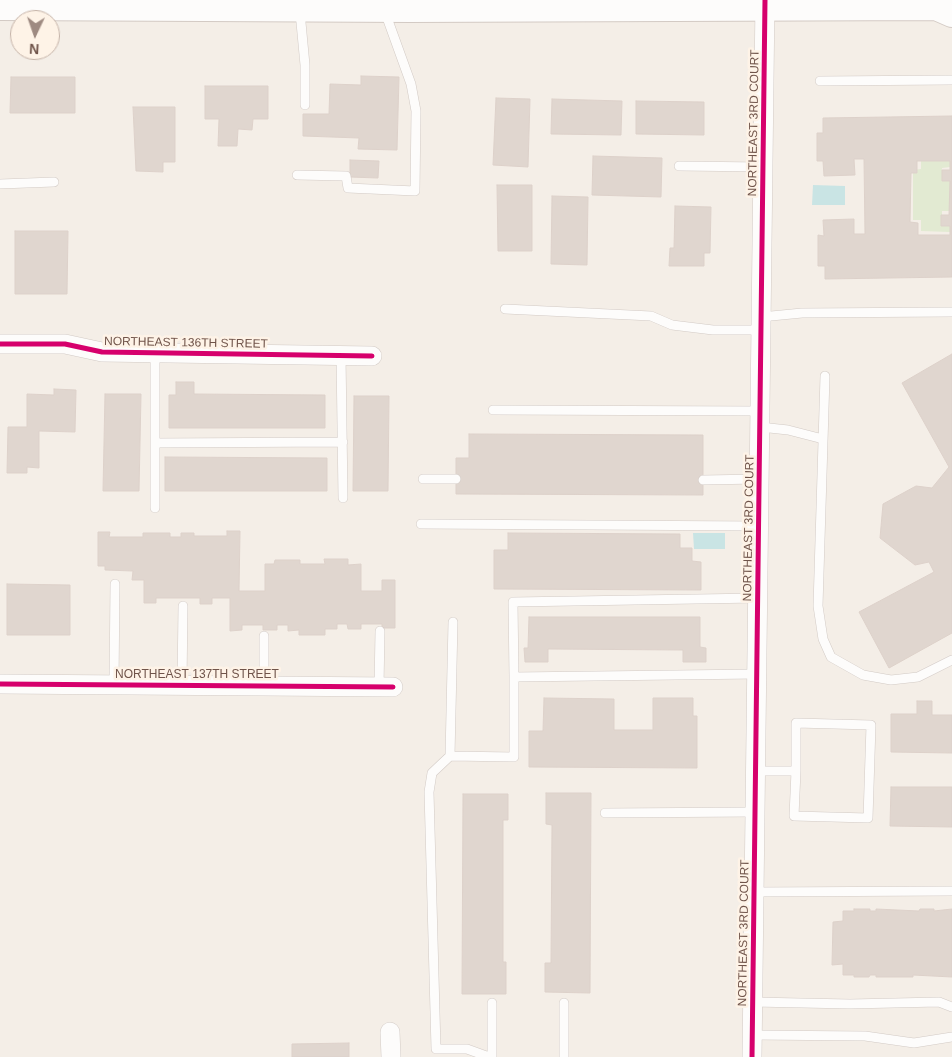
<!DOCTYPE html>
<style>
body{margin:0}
#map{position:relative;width:952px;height:1057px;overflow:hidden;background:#f4eee7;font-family:Arial,sans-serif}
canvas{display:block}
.north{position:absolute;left:10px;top:10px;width:50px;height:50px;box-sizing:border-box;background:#fef3e7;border:1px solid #c5b3a8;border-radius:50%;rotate:183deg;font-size:14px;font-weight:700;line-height:20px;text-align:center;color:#70544a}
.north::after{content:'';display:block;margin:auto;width:18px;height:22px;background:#9e8a81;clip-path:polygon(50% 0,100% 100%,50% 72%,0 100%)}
</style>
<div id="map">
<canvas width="952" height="1057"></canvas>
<div class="north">N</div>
</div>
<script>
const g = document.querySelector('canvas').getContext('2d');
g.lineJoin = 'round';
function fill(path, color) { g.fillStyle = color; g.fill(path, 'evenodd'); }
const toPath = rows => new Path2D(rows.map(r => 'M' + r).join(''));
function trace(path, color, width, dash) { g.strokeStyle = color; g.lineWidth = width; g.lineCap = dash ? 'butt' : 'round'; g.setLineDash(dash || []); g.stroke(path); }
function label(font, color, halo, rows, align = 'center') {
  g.font = font + ' Arial,sans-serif'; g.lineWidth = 5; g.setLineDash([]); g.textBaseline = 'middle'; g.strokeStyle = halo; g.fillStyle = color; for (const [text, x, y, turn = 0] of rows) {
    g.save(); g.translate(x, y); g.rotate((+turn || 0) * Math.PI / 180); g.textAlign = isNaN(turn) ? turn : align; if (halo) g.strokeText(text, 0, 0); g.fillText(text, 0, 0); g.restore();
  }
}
const green = toPath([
 [921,158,950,158,950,167,942,168,942,179,950,180,950,211,942,211,942,223,950,223,950,232,921,231,921,220,913,220,913,170,921,169]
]);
const water = toPath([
 [813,185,845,186,845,205,812,205],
 [693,533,725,533,725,549,694,549]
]);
const building = toPath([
 [361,76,399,77,397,150,358,149,359,138,303,136,303,114,329,114,330,84,361,85,361,76],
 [11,77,75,77,75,113,10,113,11,77],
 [205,86,268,86,268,119,253,119,252,130,238,129,237,146,218,146,219,119,205,119,205,86],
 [496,98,530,99,528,167,493,165,496,98],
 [552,99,622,101,621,135,551,134,552,99],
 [636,101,704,102,704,135,636,134,636,101],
 [133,107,175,107,175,162,163,162,163,172,136,171,133,107],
 [952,116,952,277,825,279,825,266,818,266,818,235,824,236,823,220,854,219,854,234,865,234,864,159,854,159,855,175,824,176,823,161,817,161,817,133,823,133,823,118,952,116],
 [917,161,950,161,950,170,942,170,942,181,950,181,949,215,941,215,941,226,950,226,950,235,918,235,918,223,910,222,911,173,917,173,917,161],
 [593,156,662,158,661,197,592,195,593,156],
 [350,160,379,161,378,178,350,177,350,160],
 [497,185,532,185,532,251,498,251,497,185],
 [552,196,588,197,587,265,551,264,552,196],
 [675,206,711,207,710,253,704,253,704,266,669,266,670,248,674,248,675,206],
 [15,231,68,231,67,294,15,294,15,231],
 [952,354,952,633,889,668,859,612,934,572,929,562,915,565,880,538,883,504,916,486,932,488,949,467,902,383,952,354],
 [176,382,194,382,194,394,325,395,325,428,169,428,169,395,176,395,176,382],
 [54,389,76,390,75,432,39,431,39,468,27,467,27,473,7,473,8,427,27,427,27,394,54,395,54,389],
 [105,394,141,394,139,491,103,491,105,394],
 [354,396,389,396,388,491,353,491,354,396],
 [469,434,703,435,703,495,456,494,456,458,469,458,469,434],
 [165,457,327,458,327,491,165,491,165,457],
 [227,531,240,531,239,591,265,591,265,564,274,564,275,560,300,560,300,564,325,564,324,559,348,559,348,565,361,564,361,591,382,591,382,580,395,580,395,628,382,628,382,624,361,624,361,629,348,629,347,624,337,624,337,629,325,629,325,635,299,635,299,630,288,631,288,625,277,625,277,630,263,630,263,625,242,625,242,630,230,631,230,598,212,598,212,604,200,604,200,598,156,598,156,603,144,603,144,580,132,580,133,571,105,570,105,566,98,566,98,532,110,532,109,537,143,537,143,533,170,533,170,537,181,537,181,533,194,533,194,536,227,536,227,531],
 [508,533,680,534,680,548,692,548,692,561,701,562,701,590,494,589,494,550,508,550,508,533],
 [7,584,70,585,70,635,7,635,7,584],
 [529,617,700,617,700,647,706,648,706,662,683,662,683,650,548,649,548,662,525,662,524,648,528,648,529,617],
 [544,698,614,699,614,730,653,730,653,698,693,698,693,716,697,716,697,768,529,767,529,731,543,731,544,698],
 [917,701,932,701,932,715,952,715,952,753,891,752,891,714,917,714,917,701],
 [891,787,952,787,952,827,890,826,891,787],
 [546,793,591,793,590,993,545,992,545,963,551,963,552,825,546,824,546,793],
 [463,794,508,794,508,820,503,820,503,962,506,962,506,994,462,994,463,794],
 [854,909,870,909,870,911,876,911,876,909,919,911,920,909,934,909,934,911,952,909,952,977,913,975,913,977,876,977,876,975,870,975,869,977,854,977,854,975,843,975,843,964,832,965,833,922,843,921,843,911,854,911,854,909],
 [349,1043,349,1057,292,1057,292,1044,349,1043]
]);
const lane = toPath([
 [300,12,305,65,305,105],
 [820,81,952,80],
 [679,166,763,167],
 [297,175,346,176,348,188,415,191,416,111,411,84,385,12],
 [0,184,54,182],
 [505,309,651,316,672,325,713,330,761,330],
 [761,317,802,313,952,312],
 [341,355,343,498],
 [825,376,818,606,823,639,831,657,863,675,891,680,918,677,952,660],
 [493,410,760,411],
 [760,427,788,430,823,439],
 [155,443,343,442],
 [423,479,456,479],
 [703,480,759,479],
 [155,508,155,353],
 [421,524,759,526],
 [453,622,450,756,514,757,514,677,757,674],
 [514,677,513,602,758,598],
 [114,685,115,584],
 [182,685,183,606],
 [264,686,264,636],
 [379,687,380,631],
 [450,756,432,773,429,792,436,1049,467,1049,489,1057],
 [756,771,796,771,794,816,868,818,871,725,796,723,796,771],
 [605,813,756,812],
 [754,892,952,891],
 [753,1002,850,1004,939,1002,952,1007],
 [564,1003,564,1057],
 [753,1035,865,1036,914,1043,952,1037],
 [492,1057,492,1003]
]);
const street = toPath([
 [0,344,65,344,102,352,372,356],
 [0,684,393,687],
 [390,1032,391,1057],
 [752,1057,765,0]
]);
const secondary = toPath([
 [0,7,410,9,936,7,952,14]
]);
const cycleway = toPath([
 [0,344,65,344,102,352,372,356],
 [0,684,393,687],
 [752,1057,765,0]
]);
const streetNames = [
 ["NORTHEAST 3RD COURT",754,123,-89],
 ["NORTHEAST 136TH STREET",186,343,1],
 ["NORTHEAST 3RD COURT",749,528,-89],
 ["NORTHEAST 137TH STREET",197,675],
 ["NORTHEAST 3RD COURT",744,933,-89]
];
fill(green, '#e2ead2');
fill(water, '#c9e4e4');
fill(building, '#e0d6cf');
trace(building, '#ddd1ca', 1);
trace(lane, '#d2cac5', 10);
trace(street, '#d2cac5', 20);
trace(secondary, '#d3cac4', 28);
trace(lane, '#fdfcfb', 9);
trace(street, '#fdfcfb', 19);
trace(secondary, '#fdfcfb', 26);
trace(cycleway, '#d6006c', 5);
label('12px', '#70544a', '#fef3e7', streetNames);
</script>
